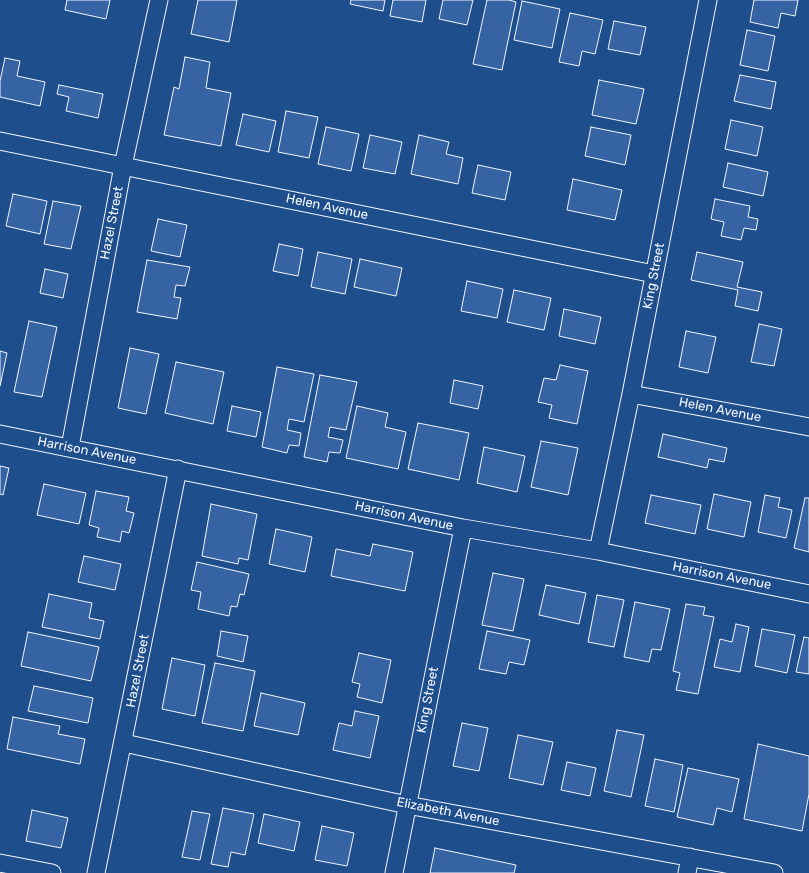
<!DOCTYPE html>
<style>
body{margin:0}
canvas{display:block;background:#1f4e8c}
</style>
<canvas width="809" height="873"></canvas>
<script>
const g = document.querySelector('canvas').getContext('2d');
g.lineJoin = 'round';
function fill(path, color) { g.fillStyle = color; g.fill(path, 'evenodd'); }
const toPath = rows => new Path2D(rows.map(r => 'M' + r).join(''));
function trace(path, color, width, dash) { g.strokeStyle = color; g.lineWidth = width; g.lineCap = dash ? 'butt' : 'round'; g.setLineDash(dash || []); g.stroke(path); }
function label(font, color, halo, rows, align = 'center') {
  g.font = font + ' Rubik,sans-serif'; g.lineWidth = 3; g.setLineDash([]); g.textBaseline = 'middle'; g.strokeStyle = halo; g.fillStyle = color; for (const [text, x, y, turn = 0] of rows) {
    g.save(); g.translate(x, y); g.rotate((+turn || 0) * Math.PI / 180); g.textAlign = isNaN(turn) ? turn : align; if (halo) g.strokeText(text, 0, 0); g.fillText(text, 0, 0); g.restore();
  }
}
const building = toPath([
 [67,0,110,0,106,19,65,10,67,0],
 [198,0,237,0,229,42,191,34,198,0],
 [351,0,385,0,383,11,350,4,351,0],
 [393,0,426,0,422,22,390,16,393,0],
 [443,0,473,0,467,25,439,19,443,0],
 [487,0,509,0,516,2,502,70,473,64,487,0],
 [754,0,798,0,795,16,781,13,778,28,750,22,754,0],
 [522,1,560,9,552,48,514,40,522,1],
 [570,13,603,20,595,54,582,51,579,66,559,62,570,13],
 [614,21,646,27,640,55,608,49,614,21],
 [747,30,775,36,768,71,740,65,747,30],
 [185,57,210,62,206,88,231,93,221,146,164,135,174,87,179,89,185,57],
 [5,58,20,61,17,76,45,82,40,106,0,97,0,81,5,58],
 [740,75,776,82,771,109,734,101,740,75],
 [599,80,644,89,636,124,592,115,599,80],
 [59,85,103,94,98,118,66,111,69,97,57,94,59,85],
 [286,111,318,117,309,158,278,152,286,111],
 [243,114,276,121,269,152,236,145,243,114],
 [731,120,763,127,757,156,725,149,731,120],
 [326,127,359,134,351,171,318,164,326,127],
 [591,127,631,135,625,165,585,156,591,127],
 [370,135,402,142,395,174,363,168,370,135],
 [419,135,449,142,446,154,463,158,458,184,411,174,419,135],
 [728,163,768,172,763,196,723,187,728,163],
 [478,165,511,172,505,200,472,193,478,165],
 [573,179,622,190,615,220,567,210,573,179],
 [13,194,47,201,40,234,6,226,13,194],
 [715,199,750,206,748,217,758,219,756,230,744,228,741,240,721,236,724,222,711,219,715,199],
 [53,201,81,206,71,249,44,244,53,201],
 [158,219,187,225,180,257,151,251,158,219],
 [279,244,303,249,298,276,273,271,279,244],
 [318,252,352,259,345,294,311,287,318,252],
 [697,252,743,262,737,287,762,292,758,311,735,306,738,290,691,280,697,252],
 [360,259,402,268,396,296,354,287,360,259],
 [147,260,190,267,185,286,176,285,174,297,181,298,177,319,137,312,147,260],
 [45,269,68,274,63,298,40,293,45,269],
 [467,281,503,289,497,318,461,311,467,281],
 [514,290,551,298,544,330,507,322,514,290],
 [564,309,601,317,595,344,559,336,564,309],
 [29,321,57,327,42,397,14,392,29,321],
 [759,324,782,329,774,366,751,362,759,324],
 [686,331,716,337,708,373,679,367,686,331],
 [130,348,159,354,146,414,118,408,130,348],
 [0,351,7,353,0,386,0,351],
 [176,362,224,372,213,424,165,413,176,362],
 [560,365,588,371,577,424,549,418,552,405,538,402,544,378,556,380,560,365],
 [277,367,314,374,304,422,289,419,287,430,301,433,299,446,289,445,287,453,262,447,277,367],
 [320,375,357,382,346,430,330,427,328,437,343,440,340,453,329,452,327,462,304,457,320,375],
 [454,380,483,386,478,409,450,403,454,380],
 [232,406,261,412,256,437,227,431,232,406],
 [357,406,388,413,385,427,406,432,398,469,346,458,357,406],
 [418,423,469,433,459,480,408,469,418,423],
 [663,434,727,448,724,462,709,459,707,468,658,457,663,434],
 [541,441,578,448,568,495,531,487,541,441],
 [484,447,525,456,517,492,477,483,484,447],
 [0,466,9,468,3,495,0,494,0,466],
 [44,484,86,493,79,524,37,515,44,484],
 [96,491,129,497,126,511,134,513,129,533,122,531,120,542,97,537,99,528,89,525,96,491],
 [714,494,751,502,744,537,707,529,714,494],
 [651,495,701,505,695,534,645,523,651,495],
 [765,495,780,498,778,507,792,510,786,538,758,532,765,495],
 [805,498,809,498,809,552,794,548,805,498],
 [211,504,257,514,248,560,239,558,238,564,202,556,211,504],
 [276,529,312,537,305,572,269,564,276,529],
 [373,544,413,552,405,591,331,576,336,549,370,556,373,544],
 [84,556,121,564,115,590,78,582,84,556],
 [197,562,249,574,244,595,240,594,237,607,231,606,229,616,198,609,201,592,191,590,197,562],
 [493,573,524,579,513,631,482,625,493,573],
 [546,585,586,593,579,624,539,615,546,585],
 [49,594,92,603,89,618,104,621,100,639,42,627,49,594],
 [597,595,624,600,614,647,588,642,597,595],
 [635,602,670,609,661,650,652,649,649,662,624,657,635,602],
 [686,604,705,607,703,615,714,617,698,694,676,690,680,673,673,671,686,604],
 [736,624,749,627,740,672,714,667,720,639,732,642,736,624],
 [762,629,795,635,787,673,755,666,762,629],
 [221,631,248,636,243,662,217,656,221,631],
 [487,631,530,640,524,665,509,662,506,674,479,669,487,631],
 [28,632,99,647,91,681,21,666,28,632],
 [804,637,809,638,809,674,796,672,804,637],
 [359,653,391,660,382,703,357,697,360,684,352,682,359,653],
 [172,658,205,665,195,716,162,709,172,658],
 [215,663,255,671,243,731,202,723,215,663],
 [34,686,93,698,88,723,28,711,34,686],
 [261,693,305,703,298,735,254,726,261,693],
 [355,711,379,716,370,758,333,750,339,723,352,726,355,711],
 [13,717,60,726,58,734,85,739,80,764,7,749,13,717],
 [462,723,488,728,479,771,453,766,462,723],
 [617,730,644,735,631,797,604,791,617,730],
 [518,735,553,742,543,785,509,778,518,735],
 [758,744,809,756,809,794,802,831,744,819,758,744],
 [655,759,683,765,674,812,645,806,655,759],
 [567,762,596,768,590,796,561,790,567,762],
 [688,768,739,779,732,812,717,808,713,825,677,817,688,768],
 [223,808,254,814,245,855,231,852,228,867,211,864,223,808],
 [32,810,68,818,61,848,26,841,32,810],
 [192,811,210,814,200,860,182,857,192,811],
 [264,814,300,822,294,851,258,843,264,814],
 [322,826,354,833,347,866,315,860,322,826],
 [435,848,516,865,514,873,430,873,435,848]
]);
const street = toPath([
 [0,141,654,274],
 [631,394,809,427],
 [0,434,463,528,598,551,809,594],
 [70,447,123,166,159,0],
 [598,551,631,394,708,0],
 [124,743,407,805,774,873],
 [0,863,52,873],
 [96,873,178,469],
 [394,873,463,528],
 [687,873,690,857]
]);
const streetNames = [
 ["Helen Avenue",327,207,12],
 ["Hazel Street",112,223,-79],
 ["King Street",654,276,-79],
 ["Helen Avenue",720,410,11],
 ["Harrison Avenue",87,451,11],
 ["Harrison Avenue",404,516,12],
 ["Harrison Avenue",722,576,11],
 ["Hazel Street",138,671,-79],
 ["King Street",428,700,-79],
 ["Elizabeth Avenue",448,812,11]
];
fill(building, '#3563a3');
trace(building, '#f2f6ff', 1);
trace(street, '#f2f6ff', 19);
trace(street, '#1f4e8c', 17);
label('13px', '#f2f6ff', '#1f4e8c', streetNames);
</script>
